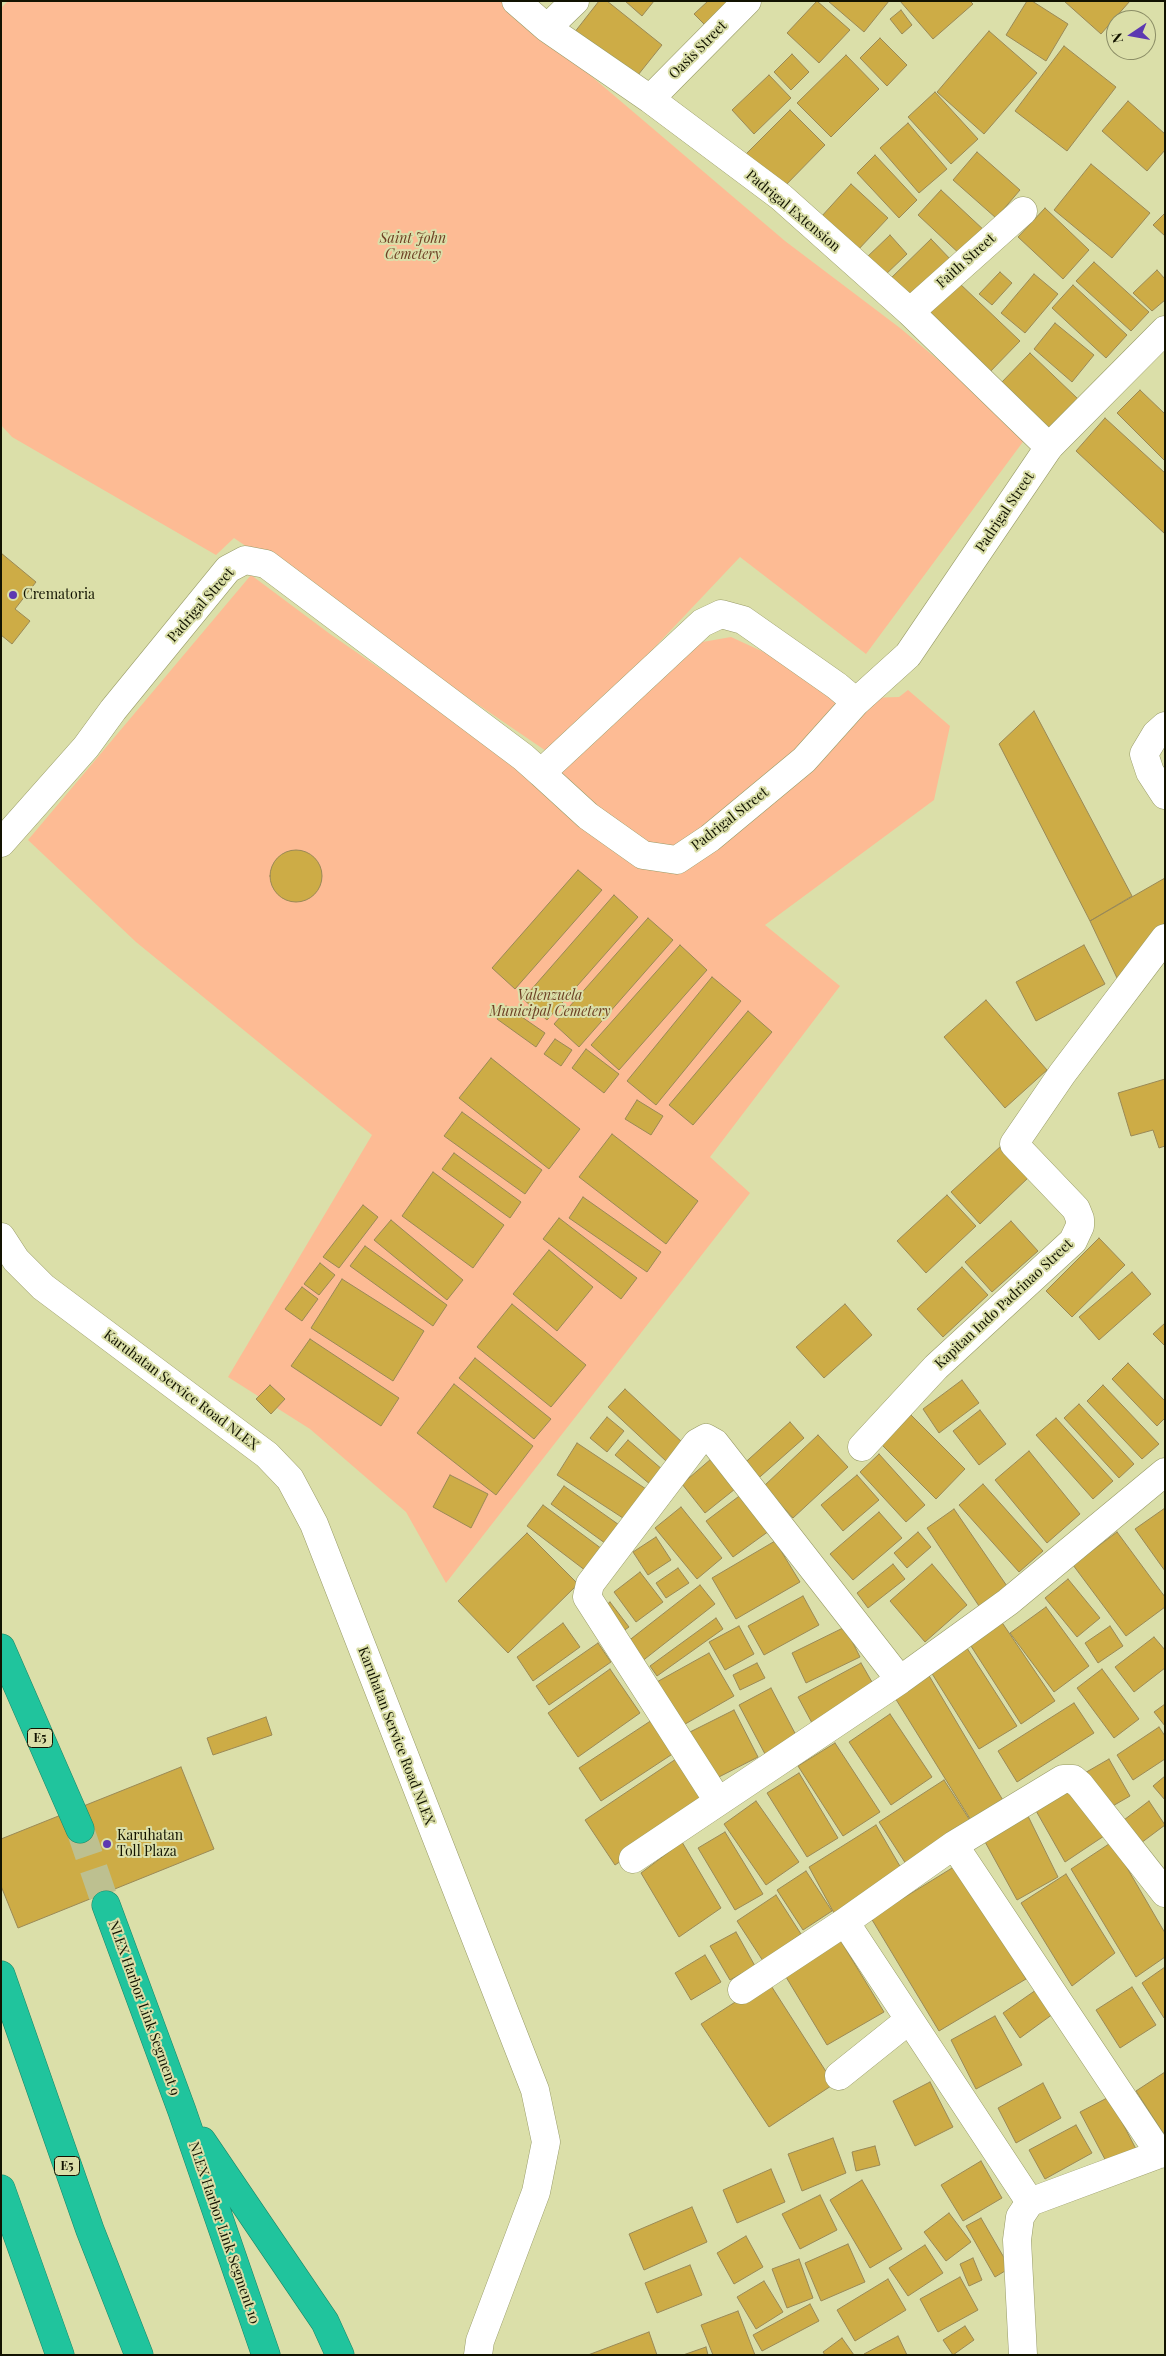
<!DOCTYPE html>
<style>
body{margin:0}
#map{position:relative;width:1166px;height:2356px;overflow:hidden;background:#dbdfa9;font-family:"Playfair Display",serif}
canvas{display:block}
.frame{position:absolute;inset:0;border:2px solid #121301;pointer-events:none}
.north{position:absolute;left:1106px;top:10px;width:50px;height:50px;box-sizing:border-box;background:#dbdfa9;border:1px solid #8b8d66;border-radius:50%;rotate:258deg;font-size:14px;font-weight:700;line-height:20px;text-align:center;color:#121301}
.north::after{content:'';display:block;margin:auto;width:18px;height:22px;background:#5d39b1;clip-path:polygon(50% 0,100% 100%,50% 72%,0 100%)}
</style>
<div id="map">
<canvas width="1166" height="2356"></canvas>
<div class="frame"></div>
<div class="north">N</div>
</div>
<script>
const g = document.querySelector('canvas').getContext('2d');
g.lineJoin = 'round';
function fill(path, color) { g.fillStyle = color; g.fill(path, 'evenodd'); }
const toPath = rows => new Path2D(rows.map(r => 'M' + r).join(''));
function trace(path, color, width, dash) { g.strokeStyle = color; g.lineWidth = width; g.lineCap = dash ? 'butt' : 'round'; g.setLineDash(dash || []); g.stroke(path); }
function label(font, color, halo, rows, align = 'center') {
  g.font = font + ' "Playfair Display",serif'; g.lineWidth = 4; g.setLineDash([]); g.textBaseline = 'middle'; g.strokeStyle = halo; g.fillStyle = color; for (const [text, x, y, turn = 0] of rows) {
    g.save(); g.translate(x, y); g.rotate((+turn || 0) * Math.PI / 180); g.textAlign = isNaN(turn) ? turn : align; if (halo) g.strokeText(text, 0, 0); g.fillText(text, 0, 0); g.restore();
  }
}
const green = toPath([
 [8,1,503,1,785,241,900,328,1028,435,866,654,740,557,620,684,549,753,234,538,216,555,12,437,1,425,1,8],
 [251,575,330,634,547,784,691,644,731,637,768,654,834,699,899,697,908,690,950,726,934,800,765,925,840,986,710,1157,750,1193,446,1583,406,1512,310,1429,228,1377,372,1135,136,942,28,840]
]);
const building = toPath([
 [599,1,607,1,662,45,634,80,574,33,599,1],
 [625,1,654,1,642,16,625,1],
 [708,1,733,1,707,27,694,14,708,1],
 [817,1,850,30,819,63,787,33,817,1],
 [828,1,889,1,864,32,828,1],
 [900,1,970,1,973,4,933,39,900,1],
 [1027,1,1032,1,1068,24,1046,61,1006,35,1027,1],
 [1064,1,1130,1,1101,34,1064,1],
 [901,10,912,25,902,34,890,19,901,10],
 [989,31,1037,73,984,134,937,92,989,31],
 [880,38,907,65,887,86,860,58,880,38],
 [1064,46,1116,87,1067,151,1015,111,1064,46],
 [792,54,809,72,791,90,774,72,792,54],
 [846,55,879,89,831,137,797,103,846,55],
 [769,75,791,98,754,134,732,110,769,75],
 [935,92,978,139,951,164,908,117,935,92],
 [1128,101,1165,134,1165,150,1147,171,1102,131,1128,101],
 [790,110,825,145,780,191,745,155,790,110],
 [908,123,947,169,919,193,880,148,908,123],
 [977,152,1020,190,996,218,953,180,977,152],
 [875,155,917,200,899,218,857,173,875,155],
 [1091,164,1150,213,1112,258,1054,210,1091,164],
 [851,184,888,218,857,251,821,217,851,184],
 [941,190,986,232,963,257,918,215,941,190],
 [1045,208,1089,250,1063,279,1018,237,1045,208],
 [1165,213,1165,236,1153,225,1165,213],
 [890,235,907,254,882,278,865,259,890,235],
 [931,239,953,262,912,302,889,280,931,239],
 [1094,262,1149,312,1131,331,1076,281,1094,262],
 [1157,270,1165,279,1165,300,1152,311,1133,293,1157,270],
 [1000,272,1012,283,992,305,979,294,1000,272],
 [1034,274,1058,294,1025,333,1001,313,1034,274],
 [958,282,1020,341,986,376,924,318,958,282],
 [1073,285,1127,335,1106,358,1052,308,1073,285],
 [1055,323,1094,355,1072,382,1034,349,1055,323],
 [1030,353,1078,399,1049,430,1001,383,1030,353],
 [1140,390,1165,414,1165,461,1117,413,1140,390],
 [1105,418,1165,473,1165,534,1076,451,1105,418],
 [1,553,36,582,15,609,30,621,12,644,1,635,1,553],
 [1034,711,1132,896,1090,921,999,744,1034,711],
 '270 876a26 26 0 1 1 52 0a26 26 0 1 1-52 0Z',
 [578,870,602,890,515,989,492,968,578,870],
 [1165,878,1165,922,1117,978,1090,921,1165,878],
 [614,895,638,917,547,1020,523,999,614,895],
 [648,918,673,940,579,1047,554,1024,648,918],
 [680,945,707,970,619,1070,591,1045,680,945],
 [1084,945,1105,984,1036,1021,1016,982,1084,945],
 [712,977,741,1001,656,1105,627,1081,712,977],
 [986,1000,1047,1070,1005,1108,944,1037,986,1000],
 [506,1006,545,1033,536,1047,497,1019,506,1006],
 [748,1011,772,1032,693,1125,669,1105,748,1011],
 [555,1039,572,1050,561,1066,544,1054,555,1039],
 [586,1049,619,1074,604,1093,572,1068,586,1049],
 [491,1058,580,1129,549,1169,459,1098,491,1058],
 [1165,1079,1165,1146,1159,1148,1153,1130,1131,1136,1118,1093,1165,1079],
 [637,1100,663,1116,651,1135,625,1119,637,1100],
 [462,1112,542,1170,525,1194,444,1136,462,1112],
 [612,1134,698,1201,666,1244,579,1177,612,1134],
 [1001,1146,1029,1177,980,1224,951,1192,1001,1146],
 [454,1153,521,1202,510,1218,442,1169,454,1153],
 [433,1172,504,1225,473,1268,402,1216,433,1172],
 [947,1195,976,1226,926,1273,897,1241,947,1195],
 [583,1197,661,1252,647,1272,569,1218,583,1197],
 [363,1205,378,1217,339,1268,323,1257,363,1205],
 [559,1218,637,1278,621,1299,543,1239,559,1218],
 [391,1220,463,1280,447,1300,374,1240,391,1220],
 [1011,1221,1038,1251,992,1292,965,1262,1011,1221],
 [1099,1238,1125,1265,1072,1317,1046,1291,1099,1238],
 [365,1246,447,1305,433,1326,350,1266,365,1246],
 [549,1250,593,1287,557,1331,513,1294,549,1250],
 [320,1263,335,1275,319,1295,304,1284,320,1263],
 [962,1267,988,1295,943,1337,917,1309,962,1267],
 [1132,1272,1151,1294,1099,1340,1079,1317,1132,1272],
 [342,1279,424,1331,393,1381,311,1328,342,1279],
 [302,1287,318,1299,302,1321,285,1309,302,1287],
 [512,1304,586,1365,551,1407,477,1347,512,1304],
 [845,1304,872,1335,824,1378,796,1347,845,1304],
 [1165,1323,1165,1346,1153,1334,1165,1323],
 [310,1339,399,1398,381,1426,291,1366,310,1339],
 [475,1358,551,1419,534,1439,459,1378,475,1358],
 [1128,1363,1165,1401,1165,1418,1157,1426,1112,1379,1128,1363],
 [962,1380,979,1403,939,1433,923,1409,962,1380],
 [454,1384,533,1446,496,1495,417,1433,454,1384],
 [270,1385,285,1399,271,1414,256,1399,270,1385],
 [1103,1385,1159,1444,1142,1459,1087,1401,1103,1385],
 [625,1389,683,1443,666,1461,608,1407,625,1389],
 [1079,1404,1134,1464,1119,1478,1064,1418,1079,1404],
 [980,1410,1006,1444,979,1465,953,1431,980,1410],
 [911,1415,965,1469,936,1499,882,1445,911,1415],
 [607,1417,624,1431,607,1452,590,1438,607,1417],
 [1056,1418,1113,1481,1093,1499,1036,1435,1056,1418],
 [790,1422,804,1438,753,1483,739,1468,790,1422],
 [818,1435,848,1467,793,1518,764,1486,818,1435],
 [628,1440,663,1470,651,1485,615,1455,628,1440],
 [577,1443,646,1489,626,1520,557,1475,577,1443],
 [1029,1451,1080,1514,1047,1543,995,1480,1029,1451],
 [879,1454,925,1505,906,1522,860,1472,879,1454],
 [711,1459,735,1489,705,1513,682,1484,711,1459],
 [450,1475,488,1494,471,1528,433,1507,450,1475],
 [857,1475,879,1500,843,1531,821,1505,857,1475],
 [983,1484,1043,1551,1019,1572,959,1505,983,1484],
 [564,1486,622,1527,609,1546,551,1504,564,1486],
 [742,1494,769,1531,733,1557,706,1521,742,1494],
 [543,1505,606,1552,590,1574,527,1526,543,1505],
 [681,1507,722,1558,697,1579,655,1528,681,1507],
 [1165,1508,1165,1571,1135,1529,1165,1508],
 [954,1509,1009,1589,981,1609,927,1528,954,1509],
 [879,1512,902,1538,853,1580,830,1554,879,1512],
 [918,1532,931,1547,907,1568,894,1553,918,1532],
 [1117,1532,1165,1597,1165,1607,1126,1636,1073,1565,1117,1532],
 [527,1533,578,1584,508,1653,458,1601,527,1533],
 [656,1537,671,1560,648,1575,633,1552,656,1537],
 [775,1541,800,1582,736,1619,712,1578,775,1541],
 [893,1564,905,1579,868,1608,857,1593,893,1564],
 [932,1564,967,1605,925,1642,890,1601,932,1564],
 [678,1568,689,1583,666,1598,656,1583,678,1568],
 [640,1572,663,1602,636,1622,614,1592,640,1572],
 [1068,1579,1100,1618,1077,1637,1045,1598,1068,1579],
 [700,1585,715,1604,641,1662,627,1642,700,1585],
 [803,1596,819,1625,764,1655,748,1626,803,1596],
 [610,1602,629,1627,619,1634,600,1610,610,1602],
 [1046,1607,1089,1666,1054,1692,1010,1633,1046,1607],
 [716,1618,723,1629,657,1676,650,1666,716,1618],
 [1001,1621,1055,1701,1021,1724,969,1643,1001,1621],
 [563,1623,580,1647,533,1681,517,1657,563,1623],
 [739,1626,754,1654,725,1670,709,1642,739,1626],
 [1110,1626,1123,1646,1098,1663,1085,1643,1110,1626],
 [845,1627,860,1657,806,1683,792,1653,845,1627],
 [1154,1637,1165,1650,1165,1668,1134,1692,1115,1667,1154,1637],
 [598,1643,611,1662,549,1705,536,1686,598,1643],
 [965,1645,1017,1726,979,1749,931,1672,965,1645],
 [709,1653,734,1696,680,1727,655,1683,709,1653],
 [757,1663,765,1678,740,1690,733,1675,757,1663],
 [861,1663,876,1689,812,1723,798,1697,861,1663],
 [610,1669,640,1713,578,1757,548,1713,610,1669],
 [1102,1669,1139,1719,1114,1738,1077,1688,1102,1669],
 [928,1674,1004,1802,972,1822,892,1693,928,1674],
 [771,1688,797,1737,765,1754,739,1705,771,1688],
 [1074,1703,1094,1733,1017,1782,998,1751,1074,1703],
 [1165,1704,1165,1726,1154,1712,1165,1704],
 [734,1710,758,1757,711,1781,688,1733,734,1710],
 [890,1714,932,1777,891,1805,849,1742,890,1714],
 [266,1717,272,1735,213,1755,207,1738,266,1717],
 [652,1720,674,1753,601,1801,579,1768,652,1720],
 [1159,1727,1165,1736,1165,1759,1133,1780,1117,1755,1159,1727],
 [835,1743,880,1812,843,1836,798,1766,835,1743],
 [676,1759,706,1804,615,1865,585,1820,676,1759],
 [1109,1759,1130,1796,1104,1811,1083,1774,1109,1759],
 [181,1767,214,1849,18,1928,1,1886,1,1839,181,1767],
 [799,1773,838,1838,807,1857,767,1793,799,1773],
 [1165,1776,1165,1800,1153,1786,1165,1776],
 [944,1780,971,1822,906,1864,879,1822,944,1780],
 [1072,1786,1104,1836,1065,1862,1035,1809,1072,1786],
 [756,1801,799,1862,766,1885,724,1824,756,1801],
 [1149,1801,1165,1825,1133,1849,1116,1826,1149,1801],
 [1027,1814,1058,1877,1017,1900,984,1840,1027,1814],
 [876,1825,901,1868,834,1913,809,1867,876,1825],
 [725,1832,763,1894,735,1910,698,1848,725,1832],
 [682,1842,721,1908,679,1937,641,1873,682,1842],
 [1112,1842,1165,1933,1165,1957,1136,1977,1071,1869,1112,1842],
 [957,1865,1026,1979,939,2031,871,1918,957,1865],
 [806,1871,832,1911,803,1930,777,1890,806,1871],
 [1066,1874,1115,1953,1072,1986,1021,1903,1066,1874],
 [776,1895,801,1934,763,1961,737,1921,776,1895],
 [736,1932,755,1966,730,1980,710,1946,736,1932],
 [839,1938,884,2012,827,2045,783,1972,839,1938],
 [705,1955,721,1982,691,2000,675,1973,705,1955],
 [1165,1967,1165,2017,1164,2018,1142,1983,1165,1967],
 [768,1981,834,2084,769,2127,701,2024,768,1981],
 [1132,1987,1156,2025,1120,2048,1096,2010,1132,1987],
 [1036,1990,1053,2014,1020,2038,1003,2013,1036,1990],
 [995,2016,1022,2065,976,2089,951,2040,995,2016],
 [1165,2072,1165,2132,1163,2133,1136,2091,1165,2072],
 [930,2082,953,2127,915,2146,893,2101,930,2082],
 [1043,2083,1061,2118,1016,2143,998,2108,1043,2083],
 [1109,2097,1136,2149,1108,2165,1080,2112,1109,2097],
 [1076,2125,1092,2153,1045,2179,1029,2150,1076,2125],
 [833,2138,846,2173,802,2191,788,2154,833,2138],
 [875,2146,880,2165,856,2171,852,2152,875,2146],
 [981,2161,1002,2198,963,2221,941,2185,981,2161],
 [771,2169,785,2202,737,2223,723,2190,771,2169],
 [862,2180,902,2249,870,2268,830,2200,862,2180],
 [820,2195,837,2230,800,2249,782,2214,820,2195],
 [692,2207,707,2242,644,2270,629,2234,692,2207],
 [949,2213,971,2242,946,2261,924,2232,949,2213],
 [981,2218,1010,2268,995,2277,966,2226,981,2218],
 [746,2236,763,2267,734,2284,717,2253,746,2236],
 [848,2244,865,2282,821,2301,805,2263,848,2244],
 [925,2245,943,2273,908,2296,889,2268,925,2245],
 [973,2258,982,2280,969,2286,960,2264,973,2258],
 [799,2259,813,2298,787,2308,772,2269,799,2259],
 [690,2265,702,2295,657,2313,645,2283,690,2265],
 [960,2277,978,2310,938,2332,920,2299,960,2277],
 [888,2279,906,2310,855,2341,837,2310,888,2279],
 [764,2281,783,2312,756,2329,737,2297,764,2281],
 [810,2304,819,2321,762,2351,753,2335,810,2304],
 [738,2311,755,2355,713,2355,701,2325,738,2311],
 [965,2326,974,2340,953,2355,943,2340,965,2326],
 [649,2332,657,2355,588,2355,649,2332],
 [898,2336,907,2355,865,2355,864,2354,898,2336],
 [842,2338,854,2355,825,2355,823,2352,842,2338],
 [706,2347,708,2355,683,2355,706,2347]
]);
const motorwayTunnel = toPath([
 [80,1829,106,1905]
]);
const minor = toPath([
 [516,1,547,28,650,99,781,197,910,312,1049,447],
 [547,28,575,1],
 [650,99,747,1],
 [910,312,1023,211],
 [1165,726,1156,734,1144,754,1150,772,1165,795],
 [862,1447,936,1367,1073,1241,1080,1226,1080,1219,1076,1209,1014,1144,1062,1074,1165,938],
 [718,1801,587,1597,590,1584,697,1443,706,1438,715,1443,900,1680],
 [954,1845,1160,2154],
 [633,1859,900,1680,1008,1602,1165,1472],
 [845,1922,1030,2202],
 [742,1990,845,1922,954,1845,1063,1779,1073,1779,1080,1785,1165,1893],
 [839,2076,909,2020],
 [1023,2355,1017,2240,1020,2217,1030,2202,1165,2152]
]);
const tertiary = toPath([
 [541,773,588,816,643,855,677,860,710,838,804,760,856,702,908,655,1049,447,1165,330],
 [1,843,86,747,113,710,228,569,245,560,266,564,523,757,541,773,702,623,721,614,743,620,837,686,856,702],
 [1,1237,16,1260,43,1287,267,1455,290,1479,314,1524,535,2090,546,2142,536,2192,480,2341,478,2355]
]);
const motorway = toPath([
 [1,1648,80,1829],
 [106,1905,182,2111,266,2355],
 [1,1975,90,2230,139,2355],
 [202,2141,325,2322,340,2355],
 [1,2189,60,2355]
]);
const markers = [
 [13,595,5,"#5d39b1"],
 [107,1844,5,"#5d39b1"]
];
const shields = [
 [40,1738,25],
 [67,2166,25]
];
const shieldNames = [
 ["E5",40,1738],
 ["E5",67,2166]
];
const streetNames = [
 ["Oasis Street",698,50,-45],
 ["Padrigal Extension",793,211,40],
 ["Faith Street",966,261,-42],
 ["Padrigal Street",1005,512,-56],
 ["Padrigal Street",201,605,-49],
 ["Padrigal Street",730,819,-38],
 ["Kapitan Indo Padrinao Street",1004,1304,-43],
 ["Karuhatan Service Road NLEX",181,1390,37],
 ["Karuhatan Service Road NLEX",396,1736,69],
 ["NLEX Harbor Link Segment 9",144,2008,70],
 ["NLEX Harbor Link Segment 10",224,2233,71]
];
const parkNames = [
 ["Saint John",413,239],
 ["Cemetery",413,255],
 ["Valenzuela",550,996],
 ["Municipal Cemetery",550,1012]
];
const poiNames = [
 ["Crematoria",23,595],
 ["Karuhatan",117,1836],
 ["Toll Plaza",117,1852]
];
fill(green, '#fdbb94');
fill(building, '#cdac46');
trace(building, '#9a8956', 1);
trace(motorwayTunnel, '#bdc090', 28, [28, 14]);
trace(minor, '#989b67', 29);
trace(tertiary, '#989b67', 29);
trace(motorway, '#1b8666', 29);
trace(minor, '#fff', 28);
trace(tertiary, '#fff', 28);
trace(motorway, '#20c49d', 28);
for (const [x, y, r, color] of markers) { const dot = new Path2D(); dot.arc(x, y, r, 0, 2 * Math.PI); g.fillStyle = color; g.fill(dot); trace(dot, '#dbdfa9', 2); }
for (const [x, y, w] of shields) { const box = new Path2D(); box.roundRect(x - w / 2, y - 9.5, w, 19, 4); g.fillStyle = '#dbdfa9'; g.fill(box); trace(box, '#121301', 1); }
label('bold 12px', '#121301', null, shieldNames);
label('14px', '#121301', '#dbdfa9', streetNames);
label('italic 14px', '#6d4024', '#dbdfa9', parkNames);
label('14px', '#121301', '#dbdfa9', poiNames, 'left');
</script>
